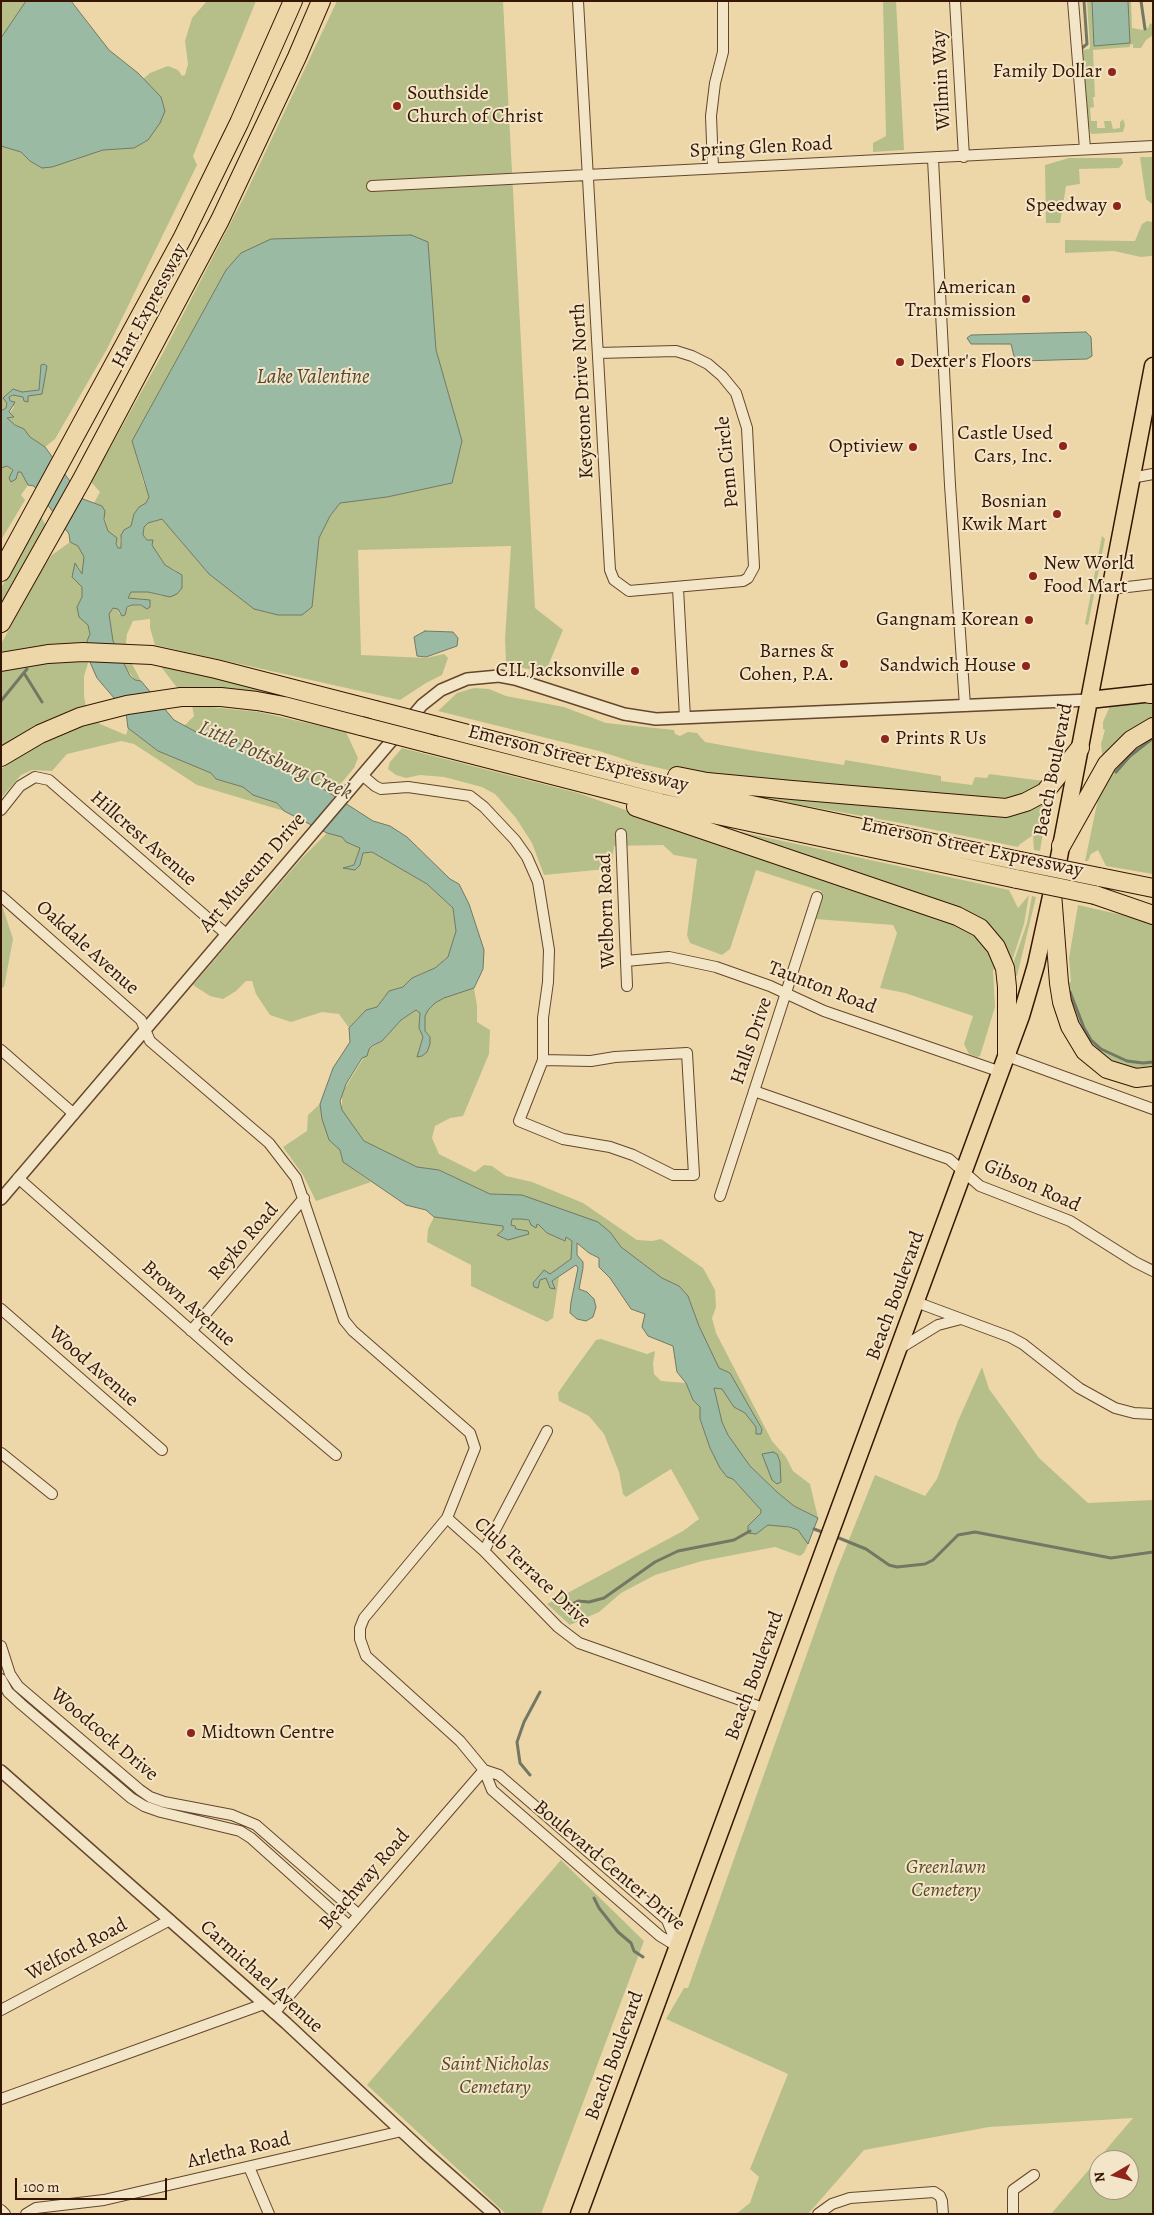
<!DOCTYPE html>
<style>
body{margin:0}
#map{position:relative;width:1154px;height:2215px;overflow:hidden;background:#edd7a9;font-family:Alegreya,serif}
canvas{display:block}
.frame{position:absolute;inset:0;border:2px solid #361603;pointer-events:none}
.north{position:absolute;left:1089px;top:2150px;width:50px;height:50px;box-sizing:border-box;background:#f3e5c7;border:1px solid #a79279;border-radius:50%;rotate:262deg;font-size:14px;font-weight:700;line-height:20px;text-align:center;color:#361603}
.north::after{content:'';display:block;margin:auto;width:18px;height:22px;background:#8f2418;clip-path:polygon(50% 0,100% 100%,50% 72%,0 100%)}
.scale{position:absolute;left:15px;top:2178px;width:152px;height:22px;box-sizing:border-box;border:2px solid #361603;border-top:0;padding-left:6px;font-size:15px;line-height:18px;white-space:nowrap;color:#361603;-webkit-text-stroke:4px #f3e5c7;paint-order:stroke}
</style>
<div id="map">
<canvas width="1154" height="2215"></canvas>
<div class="frame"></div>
<div class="north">N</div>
<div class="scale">100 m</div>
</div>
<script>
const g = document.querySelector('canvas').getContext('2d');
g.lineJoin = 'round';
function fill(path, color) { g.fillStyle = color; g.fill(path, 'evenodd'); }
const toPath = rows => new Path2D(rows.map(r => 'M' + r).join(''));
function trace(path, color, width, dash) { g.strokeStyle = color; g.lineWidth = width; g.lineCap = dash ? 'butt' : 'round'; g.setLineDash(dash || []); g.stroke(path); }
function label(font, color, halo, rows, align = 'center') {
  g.font = font + ' Alegreya,serif'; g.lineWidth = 4; g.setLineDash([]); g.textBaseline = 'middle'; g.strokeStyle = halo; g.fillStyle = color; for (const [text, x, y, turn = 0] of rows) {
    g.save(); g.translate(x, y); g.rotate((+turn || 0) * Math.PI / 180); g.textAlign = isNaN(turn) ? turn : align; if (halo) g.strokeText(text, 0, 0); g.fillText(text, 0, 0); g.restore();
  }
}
const green = toPath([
 [1,1,26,1,1,38],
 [207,1,256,1,193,156,197,165,107,349,55,439,45,447,30,437,24,429,10,422,7,417,14,407,9,398,13,395,23,397,28,401,28,396,42,393,41,365,39,390,22,392,13,389,9,395,6,408,1,411,1,146,21,152,30,161,52,167,103,150,134,148,148,140,161,97,143,79,150,73,168,66,178,70,182,76,185,75,188,64,185,41,192,18],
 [337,1,503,1,535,608,563,630,545,673,506,664,505,639,511,546,358,550,361,655,426,658,444,654,448,658,442,675,426,683,400,700,155,645,150,628,150,619,133,621,127,634,126,642,131,662,141,681,135,680,125,667,113,641,109,614,113,608,118,609,119,614,132,605,144,606,143,599,128,598,131,592,148,592,162,596,177,571,165,565,152,545,143,535,144,527,148,523,162,519,209,574,312,607,319,538,330,516,340,503,387,497,452,483,462,441,436,350,428,242,241,253,226,270,132,441,143,481,149,496,146,503,139,507,131,526,124,530,120,539,121,548,118,548,114,538,108,531,102,506,94,503,100,492,91,482,163,353,245,195],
 [883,1,896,1,904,150,873,152,873,143,886,136],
 [1087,1,1092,1,1094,46,1130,43,1128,1,1131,1,1132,28,1143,30,1148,28,1150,23,1153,25,1153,35,1146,40,1141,48,1133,48,1133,44,1130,45,1130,47,1093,50,1095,97,1093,97,1094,107,1090,108,1091,121,1097,121,1097,128,1105,128,1104,121,1111,121,1113,129,1120,128,1120,122,1123,119,1125,125,1123,132,1091,134,1086,118,1079,50,1089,49,1090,47],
 [1140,157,1153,157,1153,205,1146,199],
 [1069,158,1122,158,1123,163,1119,168,1079,169,1080,184,1066,186,1060,223,1046,223,1045,165],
 [1147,221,1153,222,1153,255,1151,256,1141,257,1114,251,1065,253,1065,240,1135,241,1142,224],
 [7,466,13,471,11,476,16,479,17,472,21,472,28,485,21,495,25,500,1,540,1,468],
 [41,517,46,525,1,607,1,588],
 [1102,536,1105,539,1088,625,1085,624],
 [70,542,78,546,84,557,84,569,82,574,78,566,77,582,82,587,82,597,77,607,88,625,90,634,87,641,89,660,84,676,84,696,86,707,31,730,1,746,1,644,44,566,52,555],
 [159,664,194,671,291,696,291,700,178,689],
 [474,688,489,689,506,696,564,707,606,723,674,730,675,734,680,736,688,732,697,733,705,742,755,751,844,765,845,760,941,776,941,781,972,785,975,777,987,778,989,774,1044,781,1031,795,992,803,690,775,633,762,599,751,438,711,457,693],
 [1153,700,1153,722,1103,760,1101,744,1105,730,1103,729,1103,722,1110,706],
 [192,705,259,712,346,732,358,758,354,768,332,794,289,767,263,754,234,741,200,734,184,726,194,716],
 [96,720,100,724,126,735,128,728,158,751,211,773,216,779,243,787,253,795,277,803,284,811,197,785,134,744,121,741,67,754,52,771,32,770,21,775,1,798,1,769,22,754,52,739],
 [1153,733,1153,874,1106,866,1098,850,1091,854,1088,861,1085,861,1098,799,1113,765],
 [402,748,578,793,676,828,940,916,979,936,999,968,993,970,995,1007,980,1056,977,1057,969,1054,964,1044,973,1016,905,993,880,988,897,933,893,925,815,919,821,891,756,870,730,949,722,955,690,943,687,935,697,859,674,855,663,845,614,846,611,870,596,870,544,875,532,843,516,818,495,794,482,787,444,777,420,775,406,778,396,775,388,769,390,762],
 [764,793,995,814,1049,795,1040,851,1034,850,1033,835,1019,845,1018,847,901,823,795,804,764,797],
 [732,830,1009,890,1018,908,1029,895,1024,924,1012,961,1010,963,990,932],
 [327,833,342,837,346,842,361,848,354,865,344,867,360,865,363,853,372,852,427,884,453,908,456,931,448,957,435,968,412,978,403,987,389,991,377,1007,366,1010,349,1028,339,1014,322,1012,291,1022,270,1015,256,994,252,981,246,981,236,991,223,999,210,996,193,985,302,858],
 [1032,896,1036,897,1017,976,1013,975,1010,969,1015,968,1014,961,1027,923],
 [1,902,13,939,4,987,1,988],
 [1078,905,1153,922,1153,1071,1143,1072,1100,1057,1079,1032,1064,983,1071,982,1069,958],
 [474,988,477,1006,477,1022,490,1030,489,1054,463,1116,450,1118,435,1126,432,1138,439,1154,475,1172,484,1165,492,1166,506,1176,532,1182,583,1203,637,1240,652,1241,661,1239,703,1268,715,1290,716,1307,712,1318,716,1333,772,1441,786,1457,793,1471,810,1484,818,1518,794,1506,777,1492,750,1466,728,1435,722,1422,714,1388,722,1388,734,1407,745,1413,757,1427,762,1429,730,1373,719,1368,699,1326,688,1296,679,1286,662,1278,621,1247,610,1232,504,1194,490,1194,439,1170,417,1167,364,1141,349,1121,342,1110,342,1093,369,1049,382,1041,401,1020,416,1010,420,1013,419,1028,423,1037,418,1052,430,1037,425,1031,425,1016,428,1010,435,1003,444,998],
 [320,1104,322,1119,329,1140,340,1150,343,1162,371,1182,316,1201,303,1175,283,1147,307,1131,308,1115],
 [434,1217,503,1226,503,1230,497,1235,514,1238,521,1235,524,1230,516,1229,511,1225,512,1219,521,1219,530,1221,536,1227,536,1224,539,1225,547,1233,564,1241,566,1237,572,1241,571,1259,555,1271,533,1283,538,1287,540,1280,546,1278,554,1289,552,1281,559,1277,553,1318,547,1322,471,1286,471,1265,427,1242,428,1229],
 [601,1339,647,1354,655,1351,653,1364,654,1374,661,1381,686,1383,693,1400,700,1407,700,1420,710,1448,720,1468,727,1477,733,1479,762,1510,761,1513,748,1526,764,1529,768,1525,773,1524,798,1530,808,1544,804,1553,800,1556,775,1547,702,1561,655,1575,621,1593,599,1612,570,1625,547,1604,683,1531,699,1519,671,1469,626,1497,623,1494,619,1472,604,1434,589,1416,559,1401,558,1393,574,1370,596,1340],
 [982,1367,989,1389,1039,1458,1088,1503,1153,1500,1153,2214,1051,2214,1133,2118,989,2127,864,2150,808,2214,736,2214,750,2203,759,2177,750,2169,788,2074,666,2019,684,1988,688,1988,836,1572,875,1475,925,1496,937,1479,958,1421],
 [1099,2160,1129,2160,1129,2190,1099,2190],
 [561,1860,644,1941,541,2214,506,2214,367,2085]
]);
const water = toPath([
 [26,1,71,1,109,50,138,73,161,97,165,111,160,123,148,140,134,148,103,150,52,167,42,168,30,161,21,152,1,146,1,38,26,1],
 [1092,1,1128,1,1130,43,1094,46,1092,1],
 [411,235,428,242,436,350,462,441,452,483,387,497,340,503,330,516,319,538,312,607,302,615,278,615,254,609,209,574,162,519,148,523,144,527,143,535,147,540,153,540,152,545,165,565,182,575,182,588,177,594,170,597,148,592,131,592,128,598,150,600,150,607,147,609,141,605,132,605,127,607,125,615,122,616,118,609,113,608,109,614,113,641,130,676,135,680,141,681,174,720,200,734,234,741,289,767,373,821,390,826,407,837,450,879,459,884,469,904,484,950,483,969,474,988,444,998,435,1003,428,1010,425,1016,425,1031,430,1037,430,1044,427,1052,422,1056,417,1057,423,1037,419,1028,420,1013,416,1010,401,1020,382,1041,372,1046,369,1049,367,1056,362,1058,346,1084,340,1101,342,1110,364,1141,417,1167,439,1170,490,1194,522,1195,598,1222,610,1232,621,1247,662,1278,679,1286,688,1296,699,1326,719,1368,730,1373,762,1429,761,1434,756,1434,756,1427,745,1413,734,1407,722,1389,714,1388,722,1422,728,1435,750,1466,777,1492,794,1506,818,1518,808,1544,798,1530,789,1527,768,1525,756,1534,748,1533,748,1526,761,1513,761,1510,733,1479,727,1477,720,1468,710,1448,700,1419,700,1407,693,1400,686,1383,677,1372,673,1346,648,1336,642,1327,645,1314,631,1309,610,1278,599,1267,599,1258,589,1253,577,1243,577,1255,583,1262,583,1268,579,1289,587,1292,594,1299,596,1307,593,1317,586,1321,577,1319,570,1313,571,1302,578,1268,576,1265,552,1281,555,1289,550,1288,546,1278,540,1280,538,1288,534,1287,533,1283,544,1270,550,1274,571,1259,572,1241,566,1237,565,1241,547,1233,539,1225,537,1224,536,1228,531,1225,529,1220,521,1219,512,1219,511,1225,515,1226,516,1229,528,1231,529,1234,508,1240,497,1235,503,1230,503,1226,434,1217,426,1210,406,1205,343,1162,340,1150,329,1140,322,1119,320,1104,333,1068,350,1042,349,1028,366,1010,377,1007,389,991,403,987,412,978,435,968,448,957,456,931,453,908,427,884,372,852,363,853,360,865,355,870,343,868,354,865,360,848,346,842,342,837,327,833,284,811,277,803,253,795,243,787,216,779,211,773,158,751,128,728,126,712,97,678,89,660,87,641,90,634,88,625,79,617,77,607,82,597,82,587,72,577,75,563,82,574,84,557,78,546,70,542,69,534,34,486,28,485,21,472,18,472,16,479,11,482,9,478,13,470,7,466,1,468,1,411,6,408,7,403,3,398,13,389,22,392,39,390,41,365,44,364,47,366,42,394,28,396,28,402,24,401,23,397,13,395,9,397,10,401,15,402,9,412,14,417,7,418,15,425,24,429,30,437,45,447,83,499,102,506,105,511,104,519,108,531,117,538,116,544,118,548,121,548,121,535,124,530,131,526,134,514,139,507,146,503,149,497,132,441,226,270,241,253,271,239,411,235],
 [1086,332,1091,337,1092,356,1087,359,1022,361,1015,360,1011,344,971,344,967,338,971,335,1086,332],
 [425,631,453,632,458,638,457,646,426,657,417,656,414,637,425,631],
 [773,1452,777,1454,780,1462,781,1482,777,1484,772,1480,762,1454,773,1452]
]);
const stream = toPath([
 [1141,1,1145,29],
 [1082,48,1087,44,1084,1],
 [24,673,42,702],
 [1,701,27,669],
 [1116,772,1130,756,1153,738],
 [1070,992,1084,1028,1091,1040,1101,1049,1127,1061,1143,1063,1153,1062],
 [814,1529,825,1533],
 [834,1536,866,1549,889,1565,897,1567,925,1564,933,1560,958,1535,975,1532,1111,1558,1153,1552],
 [566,1612,570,1605,578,1601,589,1602,604,1598,655,1562,678,1551,734,1540,750,1531],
 [530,1775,520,1763,517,1742,524,1722,540,1692],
 [594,1898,599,1908,618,1932,631,1943,634,1951,643,1957]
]);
const minor = toPath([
 [578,1,610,570,614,580,629,591,743,581,748,578,754,567,747,428,736,393,722,376,708,364,692,356,676,351,598,353],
 [955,1,964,157],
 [1073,1,1085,149],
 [933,159,950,485,965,706],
 [713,168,711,116,715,83,723,52,723,1],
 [372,186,1153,146],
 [1131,478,1153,474],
 [678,588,685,718],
 [1111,589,1153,584],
 [362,775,375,786,381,789,408,787,470,796,484,807,515,840,527,857,538,882,549,950,548,982,543,1018,543,1060,519,1121,563,1139,610,1147,633,1155,673,1175,694,1175,687,1053,615,1057,591,1061,543,1060],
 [1,810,20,786,35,777,49,780,225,933],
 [621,834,627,986],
 [1,896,141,1020,150,1041,269,1143,296,1178,344,1320,353,1331,470,1433,475,1448,447,1518,364,1618,360,1628,360,1639,366,1656,460,1741,484,1770,492,1790,660,1936,678,1947],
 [626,961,669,957,716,967,770,986,824,1011,1001,1072],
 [1,1050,74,1114],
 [1007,1056,1153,1109],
 [754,1091,949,1159,980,1186,1070,1221,1135,1262,1153,1271],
 [18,1178,245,1378,336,1455],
 [720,1196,817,897],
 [916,1302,1010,1337,1023,1344,1079,1388,1115,1408,1134,1413,1153,1414],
 [1,1309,162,1450],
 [191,1331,304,1198],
 [899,1349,938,1325,961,1319],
 [1,1453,52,1494],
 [447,1518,484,1551,558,1627,579,1643,766,1709],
 [484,1551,547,1431],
 [1,1646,10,1674,18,1686,140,1790,150,1797,164,1802,232,1815,256,1825,358,1914],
 [1,1679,8,1692,21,1704,131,1798,144,1806,161,1812,240,1831,251,1838,348,1925],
 [484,1770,499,1775,667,1920,678,1947],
 [1,2010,170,1920],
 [274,2013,484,1770],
 [1,2099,264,2004],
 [249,2167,269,2214],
 [1,2210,5,2214],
 [26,2214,36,2208,104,2200,402,2131],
 [818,2214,832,2204,850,2198,934,2192,940,2196,942,2201,943,2214],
 [1013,2214,1013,2190,1034,2175]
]);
const tertiary = toPath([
 [1,1199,422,705,441,690,467,679,499,676,515,679,624,714,656,719,1089,700],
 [1,1771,286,2023,424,2152,494,2214]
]);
const trunk = toPath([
 [1089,700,1153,693],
 [579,2214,1021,1016,1036,965,1055,878,1153,366]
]);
const motorway = toPath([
 [1,572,183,237,239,123,293,1],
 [1,623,81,481,220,220,297,57,321,1],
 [1,662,48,654,83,652,152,655,216,669,375,710],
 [1149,694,1153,694],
 [441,727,664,785,756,806,1020,861],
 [427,743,661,803,1017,879],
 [1,757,40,734,80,717,127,705,181,697,221,697,257,701,284,706,361,726],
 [677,776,707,782,792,790,1006,808,1026,802,1045,792,1080,748],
 [636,807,957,916,980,928,996,947,1005,968,1007,987,1007,1056],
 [1061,846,1107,764,1131,740,1153,727],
 [1099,877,1153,888],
 [1052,893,1059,983,1062,1002,1070,1026,1085,1051,1107,1069,1136,1078,1153,1076],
 [1095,895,1153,915]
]);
const motorwayBridge = toPath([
 [375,710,441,727],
 [361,726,427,743],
 [1020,861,1099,877],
 [1017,879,1095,895]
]);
const markers = [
 [1112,72,5,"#8f2418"],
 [397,106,5,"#8f2418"],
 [1117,206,5,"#8f2418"],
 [1026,299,5,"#8f2418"],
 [900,362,5,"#8f2418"],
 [1063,446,5,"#8f2418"],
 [913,447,5,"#8f2418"],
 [1057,514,5,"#8f2418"],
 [1033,576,5,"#8f2418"],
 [1029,620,5,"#8f2418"],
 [844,664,5,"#8f2418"],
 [1026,666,5,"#8f2418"],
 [635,671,5,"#8f2418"],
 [885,739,5,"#8f2418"],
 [191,1733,5,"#8f2418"]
];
const poiNames = [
 ["Family Dollar",1102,72],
 ["Southside",407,94,"left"],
 ["Church of Christ",407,117,"left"],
 ["Speedway",1107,206],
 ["American",1016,288],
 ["Transmission",1016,311],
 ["Dexter's Floors",910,362,"left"],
 ["Castle Used",1053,434],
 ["Cars, Inc.",1053,457],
 ["Optiview",903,447],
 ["Bosnian",1047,502],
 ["Kwik Mart",1047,525],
 ["New World",1043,564,"left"],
 ["Food Mart",1043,587,"left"],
 ["Gangnam Korean",1019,620],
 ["Barnes &",834,652],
 ["Cohen, P.A.",834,675],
 ["Sandwich House",1016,666],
 ["CIL Jacksonville",625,671],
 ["Prints R Us",895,739,"left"],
 ["Midtown Centre",201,1733,"left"]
];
const streetNames = [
 ["Wilmin Way",942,80,-93],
 ["Spring Glen Road",761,148,-3],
 ["Hart Expressway",150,306,-62],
 ["Keystone Drive North",583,391,-93],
 ["Penn Circle",728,462,-96],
 ["Emerson Street Expressway",578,759,14],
 ["Beach Boulevard",1054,770,-79],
 ["Hillcrest Avenue",143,839,41],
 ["Emerson Street Expressway",972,848,12],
 ["Art Museum Drive",253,873,-49],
 ["Welborn Road",607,911,-92],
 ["Oakdale Avenue",87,948,42],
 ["Taunton Road",822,988,21],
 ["Halls Drive",752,1041,-71],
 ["Gibson Road",1032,1186,24],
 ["Reyko Road",244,1242,-49],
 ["Beach Boulevard",896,1296,-70],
 ["Brown Avenue",188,1304,42],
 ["Wood Avenue",93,1367,41],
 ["Club Terrace Drive",532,1573,43],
 ["Beach Boulevard",755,1676,-70],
 ["Woodcock Drive",104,1735,40],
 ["Boulevard Center Drive",609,1866,40],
 ["Beachway Road",365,1880,-49],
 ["Welford Road",77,1950,-28],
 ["Carmichael Avenue",261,1977,42],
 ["Beach Boulevard",615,2056,-70],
 ["Arletha Road",239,2151,-13]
];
const parkNames = [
 ["Greenlawn",946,1868],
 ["Cemetery",946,1891],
 ["Saint Nicholas",495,2065],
 ["Cemetary",495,2088]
];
const waterNames = [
 ["Lake Valentine",313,378],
 ["Little Pottsburg Creek",275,761,24]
];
fill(green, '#b6bf8a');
fill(water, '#9abaa4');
trace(water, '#727864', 1);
trace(stream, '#727864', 3);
trace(minor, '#64462c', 12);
trace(tertiary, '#64462c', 14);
trace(trunk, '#361603', 19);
trace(motorway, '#361603', 20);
trace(minor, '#f3e5c7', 10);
trace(tertiary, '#f3e5c7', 11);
trace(trunk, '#edd7a9', 16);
trace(motorway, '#edd7a9', 18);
trace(motorwayBridge, '#361603', 20, []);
trace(motorwayBridge, '#edd7a9', 18);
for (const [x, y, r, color] of markers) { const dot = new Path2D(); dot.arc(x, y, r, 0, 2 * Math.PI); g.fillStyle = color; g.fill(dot); trace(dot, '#f3e5c7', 2); }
label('20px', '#361603', '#f3e5c7', poiNames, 'right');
label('20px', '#361603', '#f3e5c7', streetNames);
label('italic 20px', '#5c492c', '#f3e5c7', parkNames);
label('italic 21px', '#544733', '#f3e5c7', waterNames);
</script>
